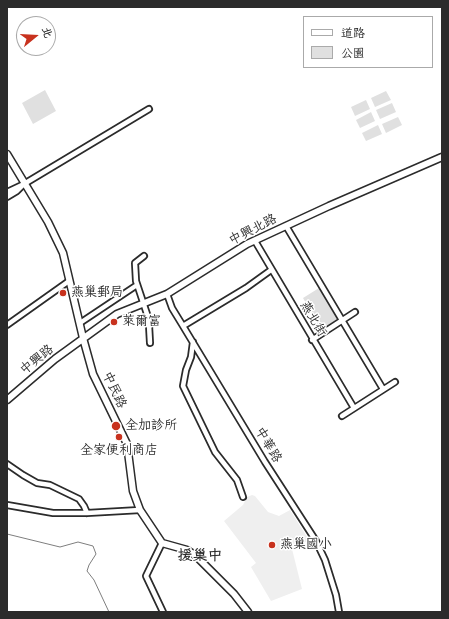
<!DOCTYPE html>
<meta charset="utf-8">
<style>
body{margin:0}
#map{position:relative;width:449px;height:619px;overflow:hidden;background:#fff;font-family:Itim,"LXGW WenKai TC",sans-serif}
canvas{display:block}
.frame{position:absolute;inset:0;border:8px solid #2b2b2b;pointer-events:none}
.legend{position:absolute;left:303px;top:16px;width:130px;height:52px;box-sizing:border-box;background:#fff;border:1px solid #aaa;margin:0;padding:5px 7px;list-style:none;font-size:12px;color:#2b2b2b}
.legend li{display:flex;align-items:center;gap:8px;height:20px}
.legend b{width:20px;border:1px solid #aaa}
.north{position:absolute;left:16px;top:16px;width:40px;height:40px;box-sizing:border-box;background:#fff;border:1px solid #aaa;border-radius:50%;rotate:72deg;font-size:11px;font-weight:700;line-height:16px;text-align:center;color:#2b2b2b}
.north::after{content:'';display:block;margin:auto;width:14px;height:18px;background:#c8321e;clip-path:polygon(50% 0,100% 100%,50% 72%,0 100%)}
</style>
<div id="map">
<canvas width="449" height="619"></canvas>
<div class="frame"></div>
<ul class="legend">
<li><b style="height:5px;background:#fff"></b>道路</li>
<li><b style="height:11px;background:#e0e0e0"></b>公園</li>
</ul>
<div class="north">北</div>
</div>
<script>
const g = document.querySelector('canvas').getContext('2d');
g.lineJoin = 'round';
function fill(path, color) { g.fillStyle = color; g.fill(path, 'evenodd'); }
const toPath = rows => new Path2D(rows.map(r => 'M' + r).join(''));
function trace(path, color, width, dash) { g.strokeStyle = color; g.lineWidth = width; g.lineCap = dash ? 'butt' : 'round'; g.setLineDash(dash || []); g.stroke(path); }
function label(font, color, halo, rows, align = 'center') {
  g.font = font + ' Itim,"LXGW WenKai TC",sans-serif'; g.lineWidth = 3; g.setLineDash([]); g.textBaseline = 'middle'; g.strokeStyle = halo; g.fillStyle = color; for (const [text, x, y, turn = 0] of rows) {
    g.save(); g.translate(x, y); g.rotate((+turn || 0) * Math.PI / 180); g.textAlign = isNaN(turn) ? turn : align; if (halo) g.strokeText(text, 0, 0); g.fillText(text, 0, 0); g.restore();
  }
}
const built = toPath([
 [252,495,255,496,268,512,279,516,290,510,309,540,292,549,302,589,271,601,251,567,256,563,224,521,243,505,247,497]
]);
const green = toPath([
 [45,90,56,111,33,124,22,103],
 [386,91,391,100,375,107,371,98],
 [366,100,370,109,355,116,351,107],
 [392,103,396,112,380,119,376,110],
 [371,112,375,121,360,128,356,120],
 [398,117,402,125,386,133,382,124],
 [378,125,382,134,366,141,362,133],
 [319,288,337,318,336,321,321,330,303,298]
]);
const stream = toPath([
 [442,524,442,530],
 [7,534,60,547,78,542,93,546,96,554,89,565,87,571,94,580,109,612]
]);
const street = toPath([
 [7,192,24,184,149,109],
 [7,197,17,191,23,185],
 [286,226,383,389],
 [255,241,354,408],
 [144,256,135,263,136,281,148,317,149,325,150,343],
 [167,294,172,308,183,326,265,462,316,541,325,560,336,595,339,612],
 [80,323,137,285],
 [7,325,69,281],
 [183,326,246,288,271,270],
 [312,340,355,312],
 [193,342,191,357,186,370,183,386,215,452,237,480,243,497],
 [342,416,395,382],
 [7,464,23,475,37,483,50,485,79,499,84,506,87,513],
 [7,505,53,513,87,513,140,510],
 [162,543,146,576,163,612]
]);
const secondary = toPath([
 [7,154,48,222,63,253,83,338,93,374,127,444,133,491,140,510,162,543,187,550,195,555,234,594,248,612],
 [7,400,55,359,117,314,167,294,247,244,329,206,442,157]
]);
const markers = [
 [63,293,4,"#c8321e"],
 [114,322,4,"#c8321e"],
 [116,426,5,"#c8321e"],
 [119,437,4,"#c8321e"],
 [272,545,4,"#c8321e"]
];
const streetNames = [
 ["中興北路",253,230,-27],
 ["燕北街",313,319,59],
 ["中興路",37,360,-39],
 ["中民路",114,390,65],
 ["中華路",268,445,59]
];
const poiNames = [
 ["燕巢郵局",71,293],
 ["萊爾富",122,322],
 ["全加診所",125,426],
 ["全家便利商店",119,451,"center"],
 ["燕巢國小",280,545]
];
const quarterNames = [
 ["援巢中",200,556]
];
fill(built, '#efefef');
fill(green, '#e0e0e0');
trace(stream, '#7e7e7e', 1);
trace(street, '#2b2b2b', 8);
trace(secondary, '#2b2b2b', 9);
trace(street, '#fff', 4.5);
trace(secondary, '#fff', 6);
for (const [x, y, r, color] of markers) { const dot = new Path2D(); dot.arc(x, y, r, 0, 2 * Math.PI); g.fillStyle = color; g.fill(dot); trace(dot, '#fff', 1.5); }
label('13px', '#2b2b2b', '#fff', streetNames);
label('13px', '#2b2b2b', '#fff', poiNames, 'left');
label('bold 15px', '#2b2b2b', '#fff', quarterNames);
</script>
